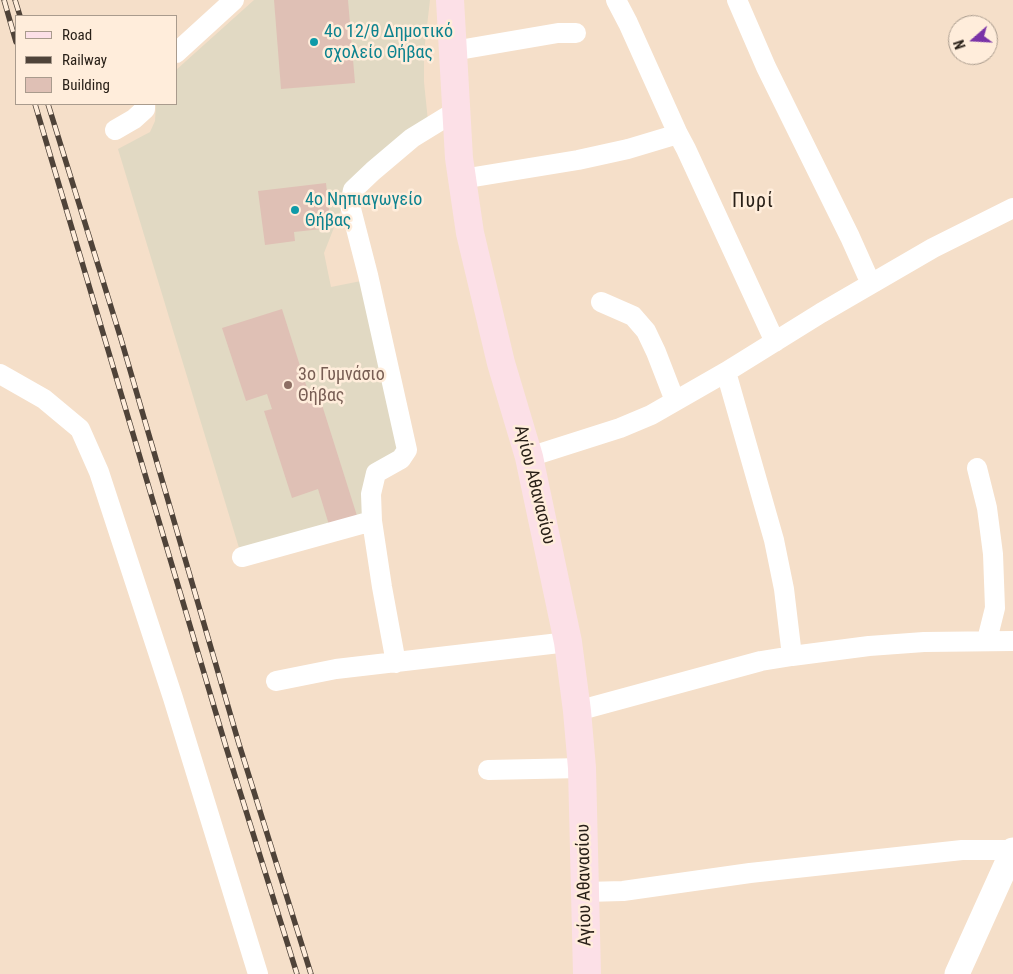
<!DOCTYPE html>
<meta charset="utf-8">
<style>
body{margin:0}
#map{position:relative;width:1013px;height:974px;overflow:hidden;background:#f5dfc9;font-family:"Roboto Condensed",sans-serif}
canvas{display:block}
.legend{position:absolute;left:15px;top:15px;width:162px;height:90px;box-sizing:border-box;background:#ffeddb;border:1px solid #a99b8d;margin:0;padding:6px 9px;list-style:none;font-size:15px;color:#292018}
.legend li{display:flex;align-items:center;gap:10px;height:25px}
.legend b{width:25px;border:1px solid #a99b8d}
.north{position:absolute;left:948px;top:15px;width:50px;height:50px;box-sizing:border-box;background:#ffeddb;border:1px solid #a99b8d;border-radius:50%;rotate:251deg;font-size:14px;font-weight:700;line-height:20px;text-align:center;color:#292018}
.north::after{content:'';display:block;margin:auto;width:18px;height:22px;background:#7a33a7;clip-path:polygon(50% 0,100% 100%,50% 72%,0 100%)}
</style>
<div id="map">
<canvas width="1013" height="974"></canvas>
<ul class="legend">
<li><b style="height:6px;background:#fce0e7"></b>Road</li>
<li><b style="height:6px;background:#4f4339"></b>Railway</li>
<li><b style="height:14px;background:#dfc0b5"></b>Building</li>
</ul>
<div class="north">N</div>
</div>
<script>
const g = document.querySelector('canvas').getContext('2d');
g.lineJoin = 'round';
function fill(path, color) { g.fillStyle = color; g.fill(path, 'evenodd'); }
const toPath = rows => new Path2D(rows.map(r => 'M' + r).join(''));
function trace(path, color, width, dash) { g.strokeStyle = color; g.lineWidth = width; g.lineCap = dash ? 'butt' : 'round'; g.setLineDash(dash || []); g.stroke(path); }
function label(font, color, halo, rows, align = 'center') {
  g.font = font + ' "Roboto Condensed",sans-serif'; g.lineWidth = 5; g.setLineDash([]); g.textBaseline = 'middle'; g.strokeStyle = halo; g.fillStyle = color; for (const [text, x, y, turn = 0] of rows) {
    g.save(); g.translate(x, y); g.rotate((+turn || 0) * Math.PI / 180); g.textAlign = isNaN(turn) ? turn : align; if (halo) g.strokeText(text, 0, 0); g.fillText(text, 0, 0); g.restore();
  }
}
const education = toPath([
 [254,0,430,0,424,52,424,82,429,131,348,192,324,253,331,287,366,280,404,469,371,477,377,528,243,561,118,149,150,132,155,121,156,104,176,104,176,70]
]);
const building = toPath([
 [274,0,348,0,355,83,281,89],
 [326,183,331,228,294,232,295,241,265,245,258,191],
 [282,309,308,391,317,389,358,519,330,528,318,489,292,498,264,411,272,409,267,394,246,401,222,328]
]);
const minor = toPath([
 [616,0,628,23,678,134,686,149,775,342],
 [737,0,766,67,850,237,871,284],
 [453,51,558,33,576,33],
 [176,53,234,0],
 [115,130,134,119,145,109,145,104],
 [462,179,578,160,628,149,678,134],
 [601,302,633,316,646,331,656,352,675,401],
 [726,372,774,540,784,589,792,656],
 [0,374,44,399,80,429,99,472,173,698,258,974],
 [529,457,620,428,651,415,726,372,821,313,933,248,1013,208],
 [977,468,987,508,993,554,995,608,987,640],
 [242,557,372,521],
 [396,663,382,587,372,521,371,494,376,473,401,459,407,450,368,275,350,205,353,190,373,171,412,138,456,111],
 [276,681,336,669,568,642],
 [577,711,761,661,792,656,869,646,924,642,1013,641],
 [488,770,582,768],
 [586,892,623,891,750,873,962,850,1013,850]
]);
const tertiary = toPath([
 [957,974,1013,850]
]);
const secondary = toPath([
 [450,0,459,158,470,233,501,363,529,457,568,642,577,711,582,768,587,974]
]);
const rail = toPath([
 [4,0,16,42],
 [15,0,20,16],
 [35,104,226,747,297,974],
 [48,104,121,339,239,744,311,974]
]);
const markers = [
 [314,42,5,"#0f9aa8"],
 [295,210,5,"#0f9aa8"],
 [288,385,5,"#8d6e63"]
];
const cultureNames = [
 ["4ο 12/θ Δημοτικό",324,32],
 ["σχολείο Θήβας",324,53],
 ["4ο Νηπιαγωγείο",305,200],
 ["Θήβας",305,221]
];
const educationNames = [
 ["3ο Γυμνάσιο",298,375],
 ["Θήβας",298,396]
];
const streetNames = [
 ["Αγίου Αθανασίου",534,485,76],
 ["Αγίου Αθανασίου",585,885,-91]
];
const quarterNames = [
 ["Πυρί",753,202]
];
fill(education, '#e1d9c3');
fill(building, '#dfc0b5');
trace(minor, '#fff', 20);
trace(tertiary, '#fff', 25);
trace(secondary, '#fce0e7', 28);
trace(rail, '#4f4339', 5.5);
trace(rail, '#ffeddb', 4, [11]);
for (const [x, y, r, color] of markers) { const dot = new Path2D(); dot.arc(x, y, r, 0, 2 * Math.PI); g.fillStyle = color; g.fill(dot); trace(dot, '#ffeddb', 2); }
label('18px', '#0d838f', '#ffeddb', cultureNames, 'left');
label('18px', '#785e54', '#ffeddb', educationNames, 'left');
label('18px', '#292018', '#ffeddb', streetNames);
g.letterSpacing = '1px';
label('20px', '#292018', '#ffeddb', quarterNames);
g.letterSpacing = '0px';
</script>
